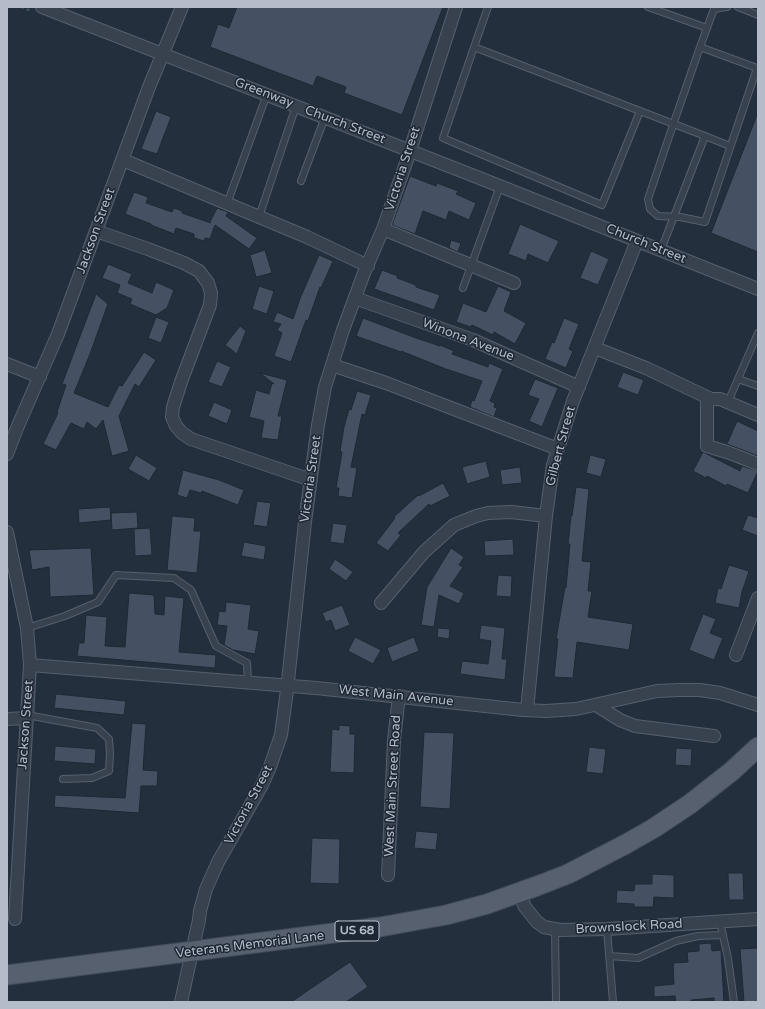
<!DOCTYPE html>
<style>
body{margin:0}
#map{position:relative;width:765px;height:1009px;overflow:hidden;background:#242f3e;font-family:"Varela Round",sans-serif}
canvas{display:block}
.frame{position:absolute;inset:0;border:8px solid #b4bcc9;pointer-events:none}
</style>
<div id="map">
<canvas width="765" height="1009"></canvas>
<div class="frame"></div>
</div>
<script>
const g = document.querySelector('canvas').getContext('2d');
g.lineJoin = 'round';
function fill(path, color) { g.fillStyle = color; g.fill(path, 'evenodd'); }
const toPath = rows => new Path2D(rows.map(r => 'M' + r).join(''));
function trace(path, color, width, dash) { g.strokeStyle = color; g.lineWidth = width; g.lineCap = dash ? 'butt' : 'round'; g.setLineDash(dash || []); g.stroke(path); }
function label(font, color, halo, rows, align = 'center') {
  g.font = font + ' "Varela Round",sans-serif'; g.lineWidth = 3; g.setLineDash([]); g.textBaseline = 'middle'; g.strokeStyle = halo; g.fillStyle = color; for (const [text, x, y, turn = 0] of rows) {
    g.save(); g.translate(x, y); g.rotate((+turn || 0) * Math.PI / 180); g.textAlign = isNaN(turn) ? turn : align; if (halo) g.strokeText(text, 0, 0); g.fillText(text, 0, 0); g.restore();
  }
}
const building = toPath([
 [237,7,443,7,402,115,344,93,346,87,317,76,313,86,210,47,218,24,229,28,237,7],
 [156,111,171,117,157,154,141,149,156,111],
 [757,115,758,115,758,252,711,233,757,115],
 [410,176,436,186,437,183,458,191,456,194,476,203,469,220,449,211,446,220,423,211,415,234,392,225,410,176],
 [134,192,148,197,146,203,172,212,174,208,182,211,182,213,211,223,210,222,217,208,228,212,226,216,257,238,249,249,215,225,210,239,205,238,204,241,194,238,194,234,176,228,174,234,151,225,151,224,125,214,134,192],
 [520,224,559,241,548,263,528,254,526,261,508,254,520,224],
 [451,240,461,243,458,252,449,248,451,240],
 [265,250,272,273,256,277,250,255,265,250],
 [591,251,609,259,598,285,580,278,591,251],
 [319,255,333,261,321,288,320,287,308,321,306,320,291,362,274,356,282,333,277,330,281,324,273,322,277,312,293,319,301,296,319,255],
 [108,264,132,274,128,283,152,293,156,282,174,290,167,308,156,315,130,304,132,299,117,293,120,285,102,278,108,264],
 [382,270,398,276,397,278,416,285,416,287,440,295,434,310,374,289,382,270],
 [259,286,274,291,267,314,252,309,259,286],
 [498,286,511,292,504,311,526,323,515,344,494,332,493,335,472,325,471,327,456,322,463,303,486,312,498,286],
 [96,294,108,304,90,354,74,393,108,407,119,385,122,386,144,352,156,360,139,387,135,384,119,416,129,451,112,456,103,420,96,429,87,422,84,429,71,423,56,450,43,444,58,413,57,412,66,385,62,384,96,294],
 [156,317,169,322,161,343,148,338,156,317],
 [363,318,416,338,440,346,440,345,454,351,452,354,488,367,489,363,503,369,490,401,495,403,494,407,497,408,494,417,470,407,472,400,474,401,482,381,446,369,401,351,401,352,356,336,363,318],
 [564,318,579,324,569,349,573,351,566,368,545,359,552,342,554,343,564,318],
 [240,326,246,331,237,354,225,345,240,326],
 [217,361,231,367,222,387,208,382,217,361],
 [623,372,644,380,638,395,617,387,623,372],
 [260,373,287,380,278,416,282,416,278,440,261,438,264,421,249,417,256,390,269,394,272,383,274,384,260,373],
 [535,379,558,388,542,427,529,421,539,399,528,395,535,379],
 [357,391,371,395,365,415,362,414,351,467,357,468,352,498,338,496,339,488,336,488,342,452,340,451,344,427,349,409,351,410,357,391],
 [214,402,232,410,227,424,208,416,214,402],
 [737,421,758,431,758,456,727,444,737,421],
 [703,452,740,471,742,466,758,471,748,493,727,484,726,486,707,476,706,478,693,471,703,452],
 [136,455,157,468,149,481,128,469,136,455],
 [590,455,606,459,601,477,586,473,590,455],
 [486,461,490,477,467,484,462,467,486,461],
 [520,467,522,483,502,485,500,470,520,467],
 [183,470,219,480,244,490,238,505,202,491,201,493,190,490,187,498,177,495,183,470],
 [443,483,450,496,430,506,429,504,398,533,401,535,388,551,376,543,395,518,394,517,418,495,419,496,443,483],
 [576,487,589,489,582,561,591,562,588,591,592,591,588,617,633,624,629,650,577,642,573,678,554,677,558,639,556,639,565,587,566,588,570,544,568,544,571,516,572,516,576,487],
 [257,501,271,503,267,527,253,525,257,501],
 [110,507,111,520,79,523,78,509,110,507],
 [137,512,138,528,112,530,111,513,137,512],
 [748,515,758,518,758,536,742,530,748,515],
 [172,516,195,518,194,531,201,531,197,573,167,570,172,516],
 [333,523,347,525,344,544,330,542,333,523],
 [150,528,152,555,135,556,134,529,150,528],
 [513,539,514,555,485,556,484,541,513,539],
 [244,542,266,546,264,560,241,556,244,542],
 [91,548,94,595,50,597,49,567,32,570,29,550,91,548],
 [451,548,464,557,459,565,463,567,450,586,464,593,459,604,439,595,434,627,421,625,427,587,451,548],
 [335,559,353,572,346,581,329,569,335,559],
 [729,565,749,571,742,592,739,608,715,603,718,588,721,589,729,565],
 [498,575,512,576,511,597,496,596,498,575],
 [129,593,154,595,155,614,164,615,165,596,184,598,179,652,216,655,215,668,77,656,79,643,84,643,86,615,107,617,105,646,125,647,129,593],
 [226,602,251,605,248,629,259,631,255,654,233,650,224,645,227,626,217,625,219,611,225,612,226,602],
 [342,605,350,625,335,631,331,620,326,622,322,613,342,605],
 [703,614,716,619,710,633,723,638,714,660,689,650,703,614],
 [481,625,505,628,502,659,507,659,505,680,460,674,462,661,488,664,491,641,479,639,481,625],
 [438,628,450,629,449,639,437,637,438,628],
 [355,637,381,650,373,664,348,651,355,637],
 [414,637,419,651,392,662,387,648,414,637],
 [56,694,126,701,124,715,54,708,56,694],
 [132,723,146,724,143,770,158,771,157,786,141,786,139,813,54,807,55,795,125,798,132,723],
 [339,725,350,726,350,734,355,734,354,773,330,772,332,729,339,730,339,725],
 [424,732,454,733,450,809,420,807,424,732],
 [55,746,96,749,95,764,54,761,55,746],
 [589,747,606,749,603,774,586,772,589,747],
 [676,748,692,749,691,766,675,765,676,748],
 [416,831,438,833,436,850,414,848,416,831],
 [312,838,340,839,339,884,310,883,312,838],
 [728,873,743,873,744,900,729,900,728,873],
 [652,874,674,875,674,898,654,897,653,907,634,907,634,904,616,903,617,890,634,891,635,884,652,884,652,874],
 [711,943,712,951,721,950,724,1002,714,1002,714,998,691,1000,691,1002,676,1002,675,996,654,997,654,986,674,984,673,963,688,962,687,952,699,951,699,944,711,943],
 [758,948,758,1002,744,1002,740,949,758,948],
 [350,962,368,987,346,1002,291,1002,350,962]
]);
const path = toPath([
 [21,7,31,11]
]);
const lane = toPath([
 [648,7,707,28],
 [738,7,758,15],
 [474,47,488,7],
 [700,47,757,68,705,222,680,217,658,216,650,209,648,199,673,125,700,47,714,9,727,7],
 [640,111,602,205,443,138,474,47,705,136,661,250],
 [705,136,730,146],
 [301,181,325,117],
 [227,204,267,94],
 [259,217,296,106],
 [463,288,500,186],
 [738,379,758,386],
 [728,402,758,333],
 [27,628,65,616,98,602,116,575,174,578,191,590,216,646,247,663,248,682],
 [27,715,97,728,109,739,110,754,109,771,92,778,63,779],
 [720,922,728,958,734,1002],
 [555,929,556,1002],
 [607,929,613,1002],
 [609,956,638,958,676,941,698,936,723,935]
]);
const street = toPath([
 [42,7,482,179,758,289],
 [123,160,307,237,368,266],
 [383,229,514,283],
 [96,231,148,249,184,263,199,271,208,283,211,293,210,305,181,382,173,407,172,417,176,426,182,433,191,439,311,480],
 [355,298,473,340,579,387],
 [595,348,646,368,711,399,720,399,758,415],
 [7,364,40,377],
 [332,365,386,383,558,449],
 [711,399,707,402,707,446,727,452,758,464],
 [7,454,17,428,58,334,149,87,182,7],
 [7,532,27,628,30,665,15,919],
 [381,603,424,552,454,525,476,516,488,513,511,512,546,516],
 [736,655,758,598],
 [30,665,316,688,523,710,546,711,576,709,657,691,679,690,700,690,720,693,758,705],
 [596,705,620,720,635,726,714,736],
 [527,710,546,516,553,465,573,401,637,241],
 [7,719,27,718],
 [388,875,394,740,399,696],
 [519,893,525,907,537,922,544,927,560,930,607,929,758,919],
 [181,1002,199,920,200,911,206,889,218,862,262,785,270,767,281,735,287,690,305,522,318,425,325,387,343,330,364,273,383,229,406,163,456,7]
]);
const primary = toPath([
 [7,975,380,927,446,915,487,904,537,886,568,874,626,844,654,828,690,804,732,771,758,747]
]);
const shields = [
 [357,931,44]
];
const shieldNames = [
 ["US 68",357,931]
];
const streetNames = [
 ["Greenway",264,93,21],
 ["Church Street",345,125,21],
 ["Victoria Street",403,169,-72],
 ["Jackson Street",96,231,-70],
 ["Church Street",646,244,22],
 ["Winona Avenue",468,340,21],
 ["Gilbert Street",561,446,-75],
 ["Victoria Street",311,479,-82],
 ["West Main Avenue",396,696,6],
 ["Jackson Street",26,725,-86],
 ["West Main Street Road",393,786,-87],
 ["Victoria Street",249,805,-62],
 ["Brownslock Road",629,927,-3],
 ["Veterans Memorial Lane",250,945,-7]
];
fill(building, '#455162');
trace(building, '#1f2835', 1);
trace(lane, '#565f6c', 8);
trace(street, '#565f6c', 14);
trace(primary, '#414a57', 21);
trace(path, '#44595c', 2, [3, 3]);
trace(lane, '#38414e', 6);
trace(street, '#38414e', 12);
trace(primary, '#56606e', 19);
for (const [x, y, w] of shields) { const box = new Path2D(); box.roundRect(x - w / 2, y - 10, w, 20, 3); g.fillStyle = '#1d2633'; g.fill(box); trace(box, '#b4bcc9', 1); }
label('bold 12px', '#b4bcc9', null, shieldNames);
label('13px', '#b4bcc9', '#1d2633', streetNames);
</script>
